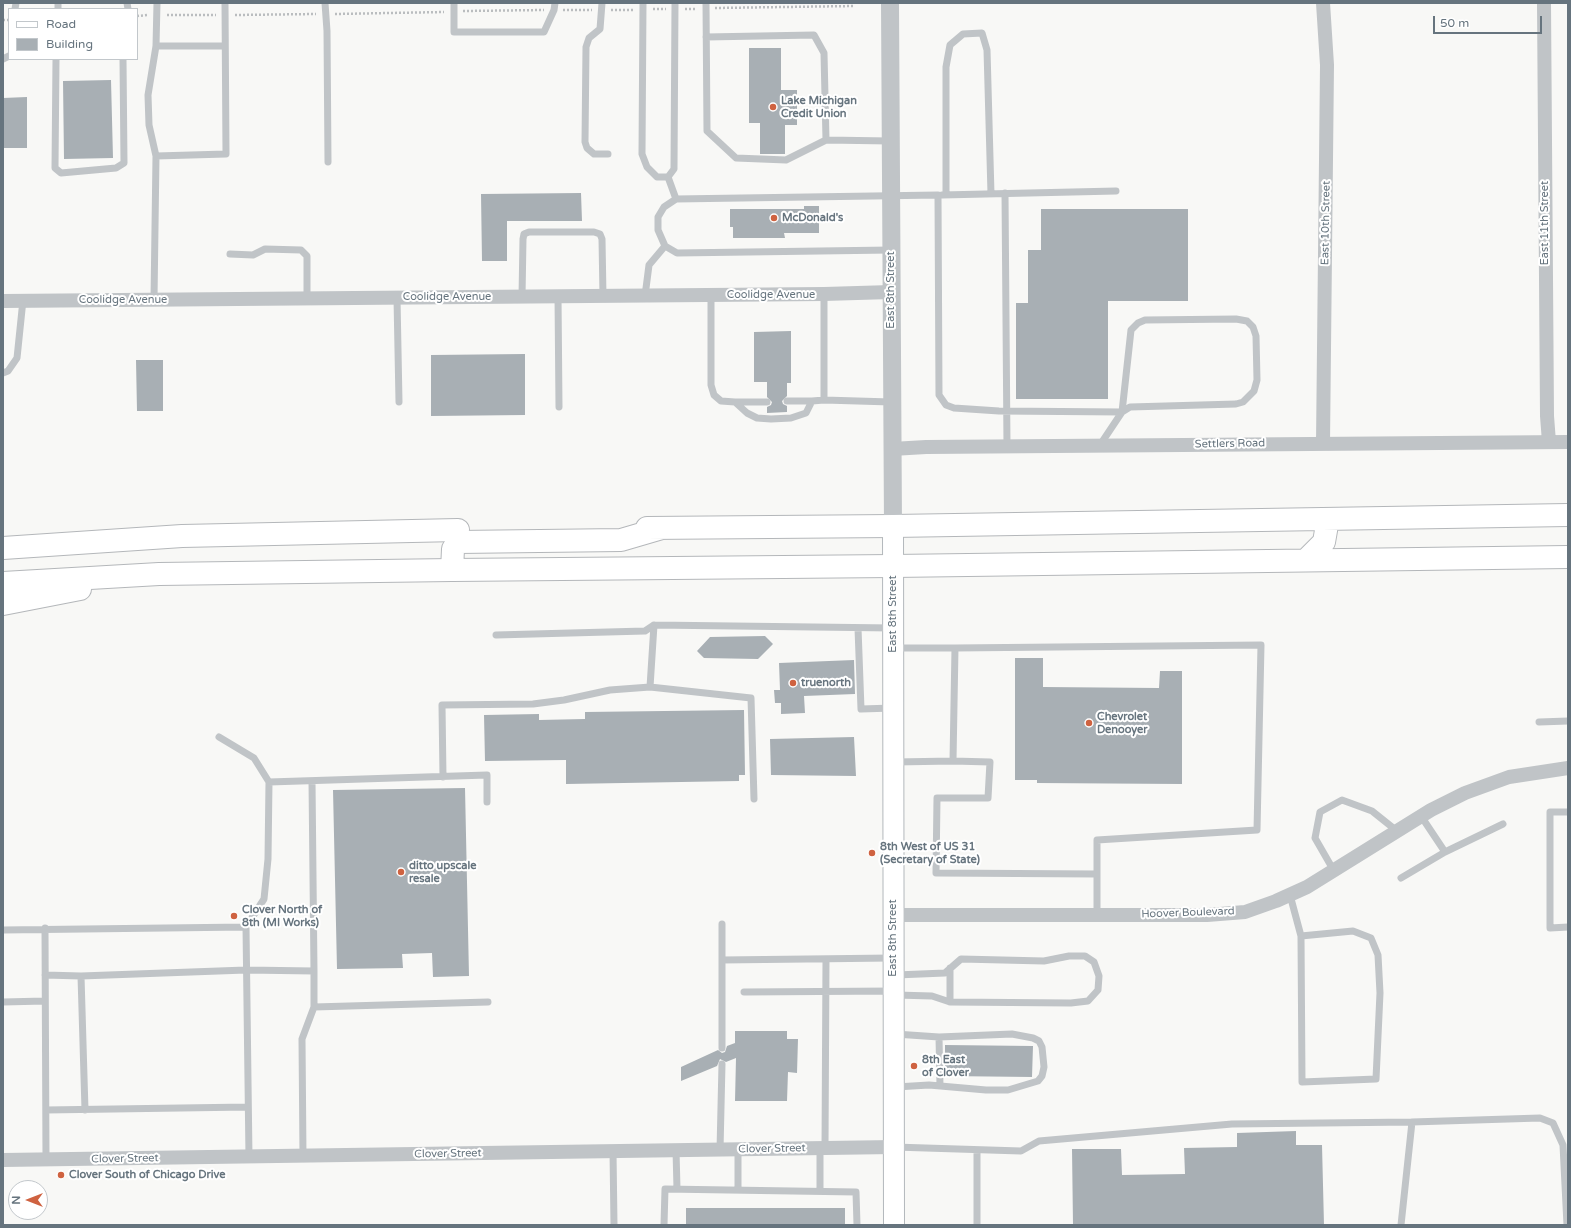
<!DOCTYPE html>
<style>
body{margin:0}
#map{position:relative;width:1571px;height:1228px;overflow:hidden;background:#f8f8f6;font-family:"Varela Round",sans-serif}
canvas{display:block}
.frame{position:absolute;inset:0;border:4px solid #66747e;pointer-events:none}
.legend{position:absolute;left:8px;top:8px;width:130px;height:52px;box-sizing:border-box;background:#fff;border:1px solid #c2c7cb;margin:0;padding:5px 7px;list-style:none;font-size:12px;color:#66747e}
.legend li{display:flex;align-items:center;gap:8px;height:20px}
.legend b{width:20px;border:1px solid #c2c7cb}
.north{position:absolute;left:8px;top:1180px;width:40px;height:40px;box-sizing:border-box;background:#fff;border:1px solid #c2c7cb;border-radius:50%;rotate:270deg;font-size:11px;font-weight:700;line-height:16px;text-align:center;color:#66747e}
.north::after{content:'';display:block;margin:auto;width:14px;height:18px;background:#cf6240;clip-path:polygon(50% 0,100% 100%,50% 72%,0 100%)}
.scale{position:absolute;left:1433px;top:16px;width:109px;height:18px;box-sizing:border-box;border:2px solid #66747e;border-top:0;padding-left:5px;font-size:12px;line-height:14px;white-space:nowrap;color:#66747e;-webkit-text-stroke:3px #fff;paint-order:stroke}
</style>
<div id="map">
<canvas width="1571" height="1228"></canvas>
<div class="frame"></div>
<ul class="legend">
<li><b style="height:5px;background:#fff"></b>Road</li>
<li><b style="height:11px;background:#a8afb4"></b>Building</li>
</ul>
<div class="north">N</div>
<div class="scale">50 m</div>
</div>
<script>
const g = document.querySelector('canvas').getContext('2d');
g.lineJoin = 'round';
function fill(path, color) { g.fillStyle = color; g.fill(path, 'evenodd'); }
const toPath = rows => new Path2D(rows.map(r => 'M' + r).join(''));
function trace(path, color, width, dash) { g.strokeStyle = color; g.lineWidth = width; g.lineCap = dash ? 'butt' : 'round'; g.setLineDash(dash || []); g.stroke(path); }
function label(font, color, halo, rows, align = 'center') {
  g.font = font + ' "Varela Round",sans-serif'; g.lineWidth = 4; g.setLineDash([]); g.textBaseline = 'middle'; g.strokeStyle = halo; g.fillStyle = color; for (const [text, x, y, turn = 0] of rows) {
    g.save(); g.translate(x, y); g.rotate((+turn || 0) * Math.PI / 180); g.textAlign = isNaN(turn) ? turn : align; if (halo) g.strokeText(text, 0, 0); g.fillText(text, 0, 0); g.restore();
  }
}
const building = toPath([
 [749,48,781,48,781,90,797,90,797,125,785,125,785,154,760,154,760,123,749,123],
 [111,80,113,158,64,159,63,81],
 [27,97,27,148,3,148,3,98],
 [581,193,582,221,507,221,507,261,482,261,481,194],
 [804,206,819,206,819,233,784,233,785,238,733,238,733,227,730,227,730,209,804,209],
 [1041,209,1188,209,1188,301,1108,301,1108,399,1016,399,1016,303,1028,303,1028,250,1041,250],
 [791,331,791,383,787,383,787,396,782,401,783,404,787,406,787,412,767,413,767,407,771,405,772,402,767,397,767,382,754,382,754,332],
 [525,354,525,415,431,416,431,355],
 [136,360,163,360,163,411,137,411],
 [765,636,773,644,758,659,704,658,697,651,710,637],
 [1015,658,1043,658,1043,687,1159,688,1160,671,1182,671,1182,784,1037,783,1037,780,1015,780],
 [854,660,855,694,804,696,805,713,781,714,781,703,775,703,774,690,780,690,779,663],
 [744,710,745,775,739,775,739,781,566,784,566,760,485,761,484,715,539,714,539,720,585,719,585,712],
 [854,737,856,776,771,775,770,739],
 [465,788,469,976,433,977,432,953,402,954,403,968,337,969,333,790],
 [735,1031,787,1031,787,1039,798,1039,797,1073,788,1072,787,1101,735,1101,736,1058,726,1062,720,1059,717,1066,681,1081,681,1067,718,1050,722,1053,725,1052,727,1046,735,1043],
 [945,1045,1033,1046,1032,1077,945,1076],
 [1296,1131,1296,1145,1322,1145,1324,1225,1073,1225,1072,1149,1121,1149,1122,1175,1185,1174,1184,1148,1237,1147,1237,1133],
 [686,1208,845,1208,845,1225,686,1225]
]);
const path = toPath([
 [715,8,854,6],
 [653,9,666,9],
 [685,9,696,9],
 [563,10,592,10],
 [611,10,634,10],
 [463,11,544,10],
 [335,14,444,12],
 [167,15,216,15],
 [235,15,316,14],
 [137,16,148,15],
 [3,20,9,20]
]);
const service = toPath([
 [127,3,128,9],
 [157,3,156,46,225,46],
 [325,3,327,31,328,162],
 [454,3,454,32,544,32,554,10,555,3],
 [602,3,600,29,589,38,586,47,585,142,587,148,594,154,608,154],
 [643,3,642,154,647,167,657,177,668,177,674,169,675,3],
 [706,3,707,131,736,158,786,160,826,140,890,141],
 [15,9,16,3],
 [58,9,58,3],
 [706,37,814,35,824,53,826,140],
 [156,46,148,95,149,125,156,156],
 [3,59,9,56],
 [56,59,55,168,61,173,116,168,124,163,123,59],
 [668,177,676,199],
 [1005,193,1007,446],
 [942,195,1116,191],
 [946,195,946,67,950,45,963,34,982,33,987,50,991,194],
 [891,250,677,253,665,246,658,230,658,217,664,207,676,199,938,195,939,395,946,405,954,408,999,411,1122,412,1131,330,1138,323,1145,320,1236,319,1247,321,1253,327,1256,336,1257,380,1254,391,1243,402,1236,404,1130,407,1122,412,1100,445],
 [230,254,253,255,265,249,301,250,307,256,307,298],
 [824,294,824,400,891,402],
 [711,295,711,385,714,395,721,401,735,402,747,413,757,418,771,419,791,418,806,413,812,401,824,400],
 [558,296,559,407],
 [645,296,649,265,665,246],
 [522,297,523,239,524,234,529,232,594,232,600,234,602,239,603,296],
 [397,298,399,402],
 [154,299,156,156,226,154,225,3],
 [3,373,8,371,17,358,23,300],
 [787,401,812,401],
 [735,402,767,402],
 [858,628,861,709,893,708],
 [496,635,645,631,654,625,893,628],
 [895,648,955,648],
 [650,687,654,625],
 [1539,722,1568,721],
 [219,737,254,758,269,782,268,859,264,899,246,927],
 [953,761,990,762,988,798,937,798,936,873,1097,874],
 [895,762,953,761,955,648,1261,645,1257,830,1097,840,1097,915],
 [443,777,442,705,533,704,564,700,610,690,650,687,751,698,754,799],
 [312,781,314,971],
 [269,782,487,775,487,802],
 [1568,812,1550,812,1550,928,1568,927],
 [1445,852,1503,824],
 [1334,871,1315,838,1320,812,1342,800,1372,811,1397,831],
 [1401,878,1445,852,1421,816],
 [1290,895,1301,936,1302,1082,1376,1079,1380,993,1378,955,1371,938,1353,931,1301,936],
 [722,924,722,1048],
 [45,928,46,1160],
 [3,930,246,927,249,1157],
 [722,960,892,958],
 [950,968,950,1002],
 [45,975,81,976,246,970,314,971,314,1007,302,1039,303,1156],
 [81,976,85,1110],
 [744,992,893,991],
 [896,995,932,996,950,1002,1071,1003,1088,1001,1098,990,1099,976,1094,962,1085,956,1069,956,1044,961,961,959,945,973,896,975],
 [3,1002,45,1001],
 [314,1007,488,1002],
 [895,1034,939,1037,1012,1034,1033,1038,1039,1041,1042,1047,1044,1067,1042,1076,1038,1081,1008,1090,986,1090,929,1085,896,1087],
 [939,1037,940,1086],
 [46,1110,248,1107],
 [1412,1122,1540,1118,1553,1123,1563,1145,1567,1225],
 [894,1147,1021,1151,1039,1141,1232,1124,1412,1122,1401,1225],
 [820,1148,820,1191],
 [825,1148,826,959],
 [738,1149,738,1190],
 [676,1150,677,1189],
 [720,1150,722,1064],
 [613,1151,614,1225],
 [977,1151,977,1225],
 [664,1225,665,1189,856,1192,857,1225]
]);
const minor = toPath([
 [1323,3,1327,65,1323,443],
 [1544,3,1547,416,1549,442],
 [3,301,824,294,891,292],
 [892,449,926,447,1568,442],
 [893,915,1207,915,1245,912,1276,901,1307,887,1431,810,1465,793,1509,777,1568,768],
 [3,1160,894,1147]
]);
const tertiary = toPath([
 [890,3,893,526]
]);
const secondary = toPath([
 [893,526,894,1225]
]);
const trunk = toPath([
 [647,528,893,526,1568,515],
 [662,528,621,540,458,542,453,549,452,570,893,566,1568,557],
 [1306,560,1324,542,1328,519]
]);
const motorway = toPath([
 [3,548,182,536,458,530],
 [3,583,159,574,452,570],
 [3,604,80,589]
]);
const markers = [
 [773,107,4,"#cf6240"],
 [774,218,4,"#cf6240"],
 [793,683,4,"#cf6240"],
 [1089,723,4,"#cf6240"],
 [872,853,4,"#cf6240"],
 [401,872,4,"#cf6240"],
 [234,916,4,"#cf6240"],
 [914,1066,4,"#cf6240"],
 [61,1175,4,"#cf6240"]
];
const poiNames = [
 ["Lake Michigan",781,101],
 ["Credit Union",781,114],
 ["McDonald's",782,218],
 ["truenorth",801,683],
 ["Chevrolet",1097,717],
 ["Denooyer",1097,730],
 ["8th West of US 31",880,847],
 ["(Secretary of State)",880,860],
 ["ditto upscale",409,866],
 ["resale",409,879],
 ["Clover North of",242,910],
 ["8th (MI Works)",242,923],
 ["8th East",922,1060],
 ["of Clover",922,1073],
 ["Clover South of Chicago Drive",69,1175]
];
const streetNames = [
 ["East 10th Street",1326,223,-89],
 ["East 11th Street",1545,223,-90],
 ["East 8th Street",891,290,-90],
 ["Coolidge Avenue",771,295],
 ["Coolidge Avenue",447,297],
 ["Coolidge Avenue",123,300],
 ["Settlers Road",1230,444,-1],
 ["East 8th Street",893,614,-90],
 ["Hoover Boulevard",1188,913,-2],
 ["East 8th Street",893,938,-90],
 ["Clover Street",772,1149,-1],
 ["Clover Street",448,1154,-1],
 ["Clover Street",125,1159,-1]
];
fill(building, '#a8afb4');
trace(secondary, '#b3b8bc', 22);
trace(trunk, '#b4b7ba', 24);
trace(motorway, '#b4b7ba', 24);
trace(path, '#babdbf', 2.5, [2, 2]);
trace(service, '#c0c4c7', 7);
trace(minor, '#c0c4c7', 14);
trace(tertiary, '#c0c4c7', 18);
trace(secondary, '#fff', 20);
trace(trunk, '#fff', 22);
trace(motorway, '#fff', 22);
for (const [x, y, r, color] of markers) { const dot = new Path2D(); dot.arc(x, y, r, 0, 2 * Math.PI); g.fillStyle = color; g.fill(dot); trace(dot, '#fff', 1.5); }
label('bold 11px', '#66747e', '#fff', poiNames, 'left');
label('11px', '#66747e', '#fff', streetNames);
</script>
